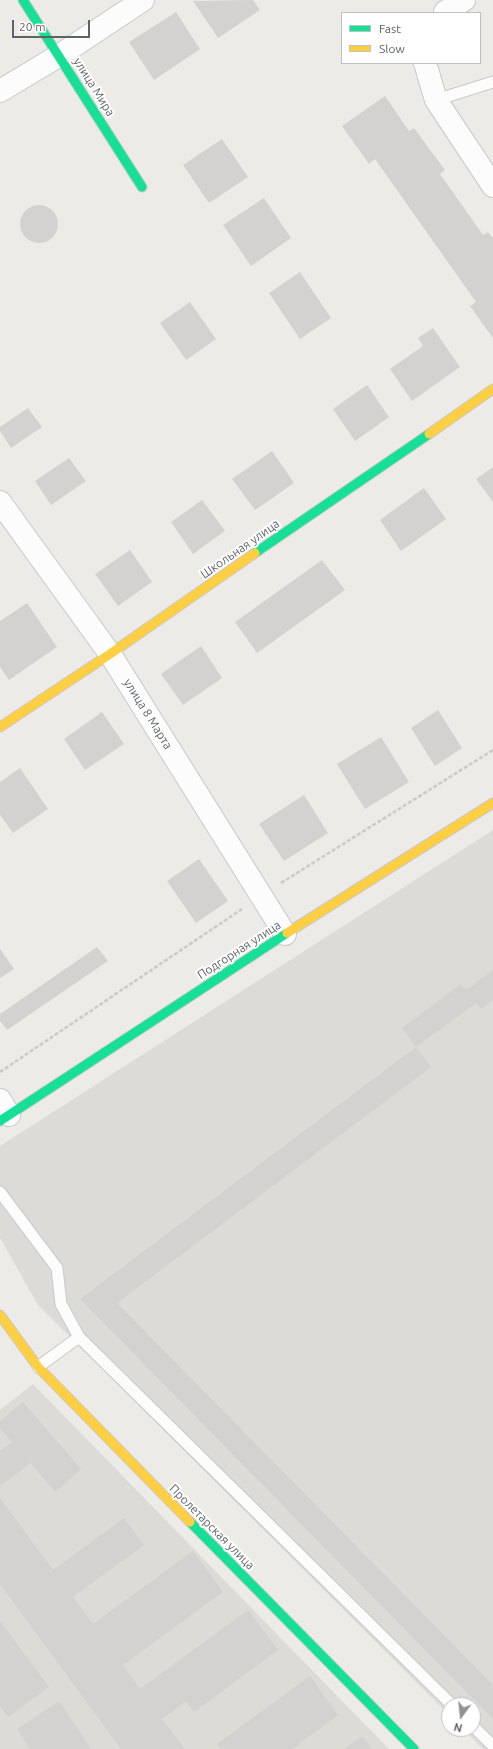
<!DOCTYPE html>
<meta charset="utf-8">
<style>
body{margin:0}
#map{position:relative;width:493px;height:1749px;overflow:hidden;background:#edebe8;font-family:Ubuntu,sans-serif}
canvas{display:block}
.legend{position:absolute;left:341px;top:12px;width:140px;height:52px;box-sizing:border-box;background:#fff;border:1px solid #bfc0c2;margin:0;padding:5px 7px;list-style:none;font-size:12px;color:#5e6266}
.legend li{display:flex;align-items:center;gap:8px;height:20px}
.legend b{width:20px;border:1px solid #bfc0c2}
.north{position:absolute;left:441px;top:1697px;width:40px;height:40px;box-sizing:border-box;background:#fff;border:1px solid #bfc0c2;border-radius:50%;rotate:195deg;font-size:11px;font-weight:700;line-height:16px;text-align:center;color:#5e6266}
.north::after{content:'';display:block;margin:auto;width:14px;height:18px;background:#909294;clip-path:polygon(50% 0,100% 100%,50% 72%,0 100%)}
.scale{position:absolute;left:12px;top:20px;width:78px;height:18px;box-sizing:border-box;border:2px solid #5e6266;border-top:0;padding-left:5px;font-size:12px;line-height:14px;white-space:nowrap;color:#5e6266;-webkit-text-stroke:3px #fff;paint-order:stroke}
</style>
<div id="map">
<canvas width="493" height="1749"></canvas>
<ul class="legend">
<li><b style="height:5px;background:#16e098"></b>Fast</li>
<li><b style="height:5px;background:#ffcf43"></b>Slow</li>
</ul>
<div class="north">N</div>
<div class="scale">20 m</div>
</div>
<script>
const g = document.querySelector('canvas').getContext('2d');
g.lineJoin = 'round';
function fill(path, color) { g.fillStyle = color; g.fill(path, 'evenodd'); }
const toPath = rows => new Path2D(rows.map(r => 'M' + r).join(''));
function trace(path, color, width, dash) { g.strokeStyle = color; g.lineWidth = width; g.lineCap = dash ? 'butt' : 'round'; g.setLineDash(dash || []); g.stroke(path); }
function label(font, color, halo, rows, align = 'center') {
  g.font = font + ' Ubuntu,sans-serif'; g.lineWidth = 4; g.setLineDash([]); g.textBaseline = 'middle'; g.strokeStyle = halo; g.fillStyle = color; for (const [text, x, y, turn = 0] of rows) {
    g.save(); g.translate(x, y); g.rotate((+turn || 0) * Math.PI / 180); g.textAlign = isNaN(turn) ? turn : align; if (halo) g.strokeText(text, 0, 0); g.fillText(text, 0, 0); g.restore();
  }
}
const industrial = toPath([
 [493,830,493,1749,483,1749,463,1729,473,1729,473,1705,449,1705,449,1715,38,1305,0,1238,0,1146],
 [33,1384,389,1749,0,1749,0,1410]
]);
const building = toPath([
 [253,0,260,10,218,38,193,1],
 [176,12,200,49,154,80,129,42],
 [385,96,409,131,414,128,445,170,440,174,483,235,488,232,493,238,493,338,470,306,476,302,375,159,369,164,342,126],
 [222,139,248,177,209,203,183,165],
 [264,198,291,238,251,266,223,225],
 '20 224a19 19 0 1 1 38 0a19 19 0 1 1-38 0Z',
 [300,272,331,318,300,339,269,293],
 [190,302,216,339,186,360,160,323],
 [433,328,460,367,412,401,390,369,423,346,418,338],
 [367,385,389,417,355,441,333,409],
 [28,408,42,427,11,448,0,431,0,427],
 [272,451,294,483,255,510,232,479],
 [69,458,86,481,51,505,35,481],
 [493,467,493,502,476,479],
 [424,488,446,519,401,551,380,520],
 [202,500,225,531,193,554,171,522],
 [130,550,152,582,118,606,95,574],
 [322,560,345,590,257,653,235,622],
 [27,603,57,647,9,680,0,667,0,621],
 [201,646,222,678,183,705,161,674],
 [438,710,462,748,435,766,411,728],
 [102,712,124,744,85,770,64,739],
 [381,737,409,782,365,809,337,764],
 [20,768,48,809,13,833,0,815,0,782],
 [304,795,328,833,284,861,259,824],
 [199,859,228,901,196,923,167,881],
 [97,947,108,961,7,1030,0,1021,0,1014],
 [0,949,14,969,0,978],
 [493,970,493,1000,481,1009,476,1003,416,1047,431,1067,117,1303,493,1685,493,1719,80,1299,416,1047,402,1028,461,984,466,990],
 [23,1402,81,1469,55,1492,31,1463,0,1486,0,1451,12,1442,0,1428,0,1421],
 [0,1498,53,1570,124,1518,144,1545,73,1597,93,1624,193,1551,223,1592,123,1665,140,1689,248,1610,278,1650,194,1712,186,1701,162,1719,185,1749,121,1749,0,1584],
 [0,1621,49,1687,8,1717,0,1706],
 [310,1676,338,1715,292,1749,221,1749,217,1744],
 [59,1701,91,1749,30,1749,17,1729],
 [362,1736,372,1749,344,1749]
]);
const path = toPath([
 [281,883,493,750],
 [0,1072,242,909]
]);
const lane = toPath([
 [436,100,493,82],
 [0,1192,57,1268,61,1304,79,1337,452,1705],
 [38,1367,79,1337],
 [473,1726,493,1746]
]);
const street = toPath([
 [445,12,464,0],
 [425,63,436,100,493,186],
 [0,91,60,55,143,0],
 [0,502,110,654,285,934],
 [0,1100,9,1115]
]);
const fast = toPath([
 [23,0,142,187],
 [255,553,429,434],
 [0,1121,287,933],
 [190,1522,414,1749]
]);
const slow = toPath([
 [429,434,493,389],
 [0,727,110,654,255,553],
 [287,933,493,803],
 [0,1315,38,1367,190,1522]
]);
const streetNames = [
 ["улица Мира",94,87,58],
 ["Школьная улица",240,549,-35],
 ["улица 8 Марта",148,714,58],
 ["Подгорная улица",239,950,-33],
 ["Пролетарская улица",212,1527,45]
];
fill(industrial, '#dddbd8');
fill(building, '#d4d2d1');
trace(lane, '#c7c8c8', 13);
trace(street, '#c7c8c8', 24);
trace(fast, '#c7c8c7', 11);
trace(slow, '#c7c8c7', 11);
trace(path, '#c7cbc9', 2.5, [4, 2]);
trace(lane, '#fcfcfc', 11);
trace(street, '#fcfcfc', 22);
trace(fast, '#16e098', 9);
trace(slow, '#ffcf43', 9);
label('12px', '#5e6266', '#fff', streetNames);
</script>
